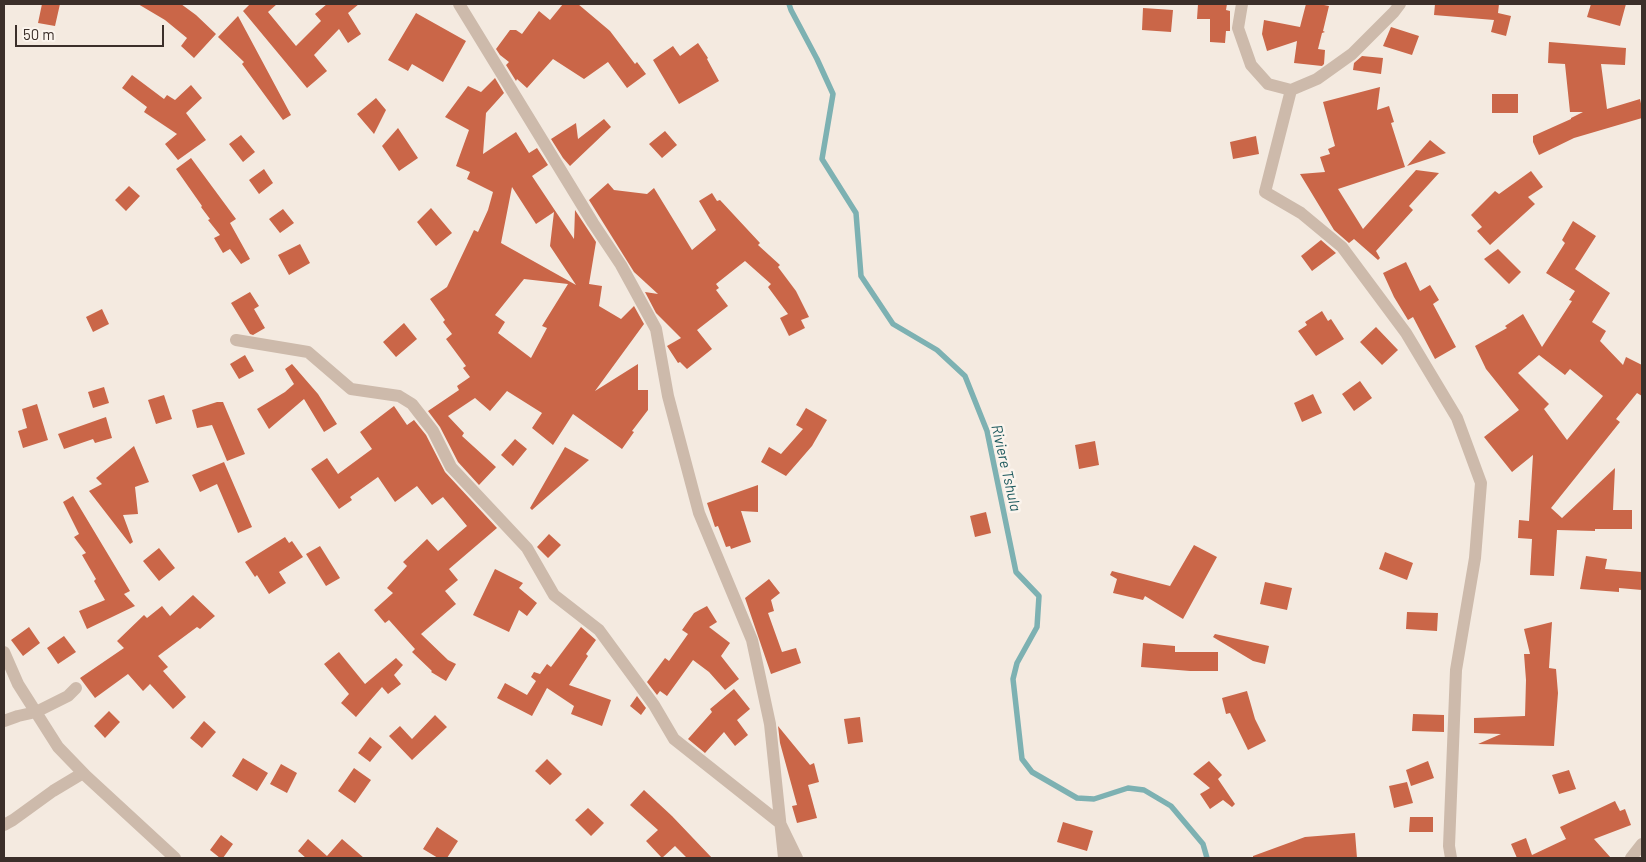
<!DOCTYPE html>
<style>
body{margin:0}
#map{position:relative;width:1646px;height:862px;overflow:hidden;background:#f4eae0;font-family:Barlow,sans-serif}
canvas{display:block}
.frame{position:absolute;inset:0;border:5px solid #3b2f2a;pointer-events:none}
.scale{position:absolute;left:15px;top:25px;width:149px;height:22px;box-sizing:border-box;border:2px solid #3b2f2a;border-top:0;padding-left:6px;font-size:15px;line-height:18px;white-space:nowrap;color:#3b2f2a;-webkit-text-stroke:4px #fbf4ed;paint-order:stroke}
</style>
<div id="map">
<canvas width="1646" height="862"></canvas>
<div class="frame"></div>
<div class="scale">50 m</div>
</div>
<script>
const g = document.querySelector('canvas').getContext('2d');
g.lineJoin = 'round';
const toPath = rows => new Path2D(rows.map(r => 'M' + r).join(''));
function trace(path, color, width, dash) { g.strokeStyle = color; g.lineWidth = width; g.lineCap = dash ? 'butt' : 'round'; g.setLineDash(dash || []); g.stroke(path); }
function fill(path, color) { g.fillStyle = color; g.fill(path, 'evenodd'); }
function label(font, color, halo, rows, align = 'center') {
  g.font = font + ' Barlow,sans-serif'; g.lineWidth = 5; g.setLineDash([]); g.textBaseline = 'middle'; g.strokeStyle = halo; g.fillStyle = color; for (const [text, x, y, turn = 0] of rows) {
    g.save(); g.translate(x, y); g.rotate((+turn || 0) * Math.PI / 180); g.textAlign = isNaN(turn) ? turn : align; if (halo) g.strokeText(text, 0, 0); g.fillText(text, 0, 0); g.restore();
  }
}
const stream = toPath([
 [789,4,791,10,817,59,833,94,822,159,856,213,861,276,893,324,937,350,965,376,987,431,1016,572,1039,596,1037,627,1017,663,1013,679,1022,759,1032,772,1077,798,1094,799,1128,788,1144,790,1171,806,1203,844,1207,858]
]);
const building = toPath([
 [42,4,60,4,55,26,38,23],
 [138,4,181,4,196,15,216,34,194,58,181,46,187,38,165,20],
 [250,4,277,4,268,12,296,46,321,21,315,14,327,4,359,4,348,13,361,34,348,43,339,29,314,55,327,71,307,88,243,11],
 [563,4,578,4,610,31,635,64,637,62,646,74,627,88,608,62,584,79,553,59,527,88,517,79,516,81,506,65,509,62,500,55,496,49,510,30,516,30,522,34,539,11,550,20],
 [1198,4,1227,4,1226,10,1230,11,1230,31,1226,31,1225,43,1210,42,1210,19,1197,19],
 [1306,4,1319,4,1329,6,1323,31,1325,32,1322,33,1318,49,1325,50,1324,64,1322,66,1294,63,1297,41,1267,51,1262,34,1264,20,1300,27],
 [1435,4,1499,4,1498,13,1511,16,1506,36,1491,32,1494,20,1434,15],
 [1591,4,1626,4,1620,26,1587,17],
 [1143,8,1173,10,1171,32,1142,30],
 [416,13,466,41,443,82,412,64,408,71,388,60],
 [238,16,291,115,283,120,242,64,244,62,218,37],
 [1391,27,1419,36,1412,55,1383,46],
 [1549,42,1626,48,1625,65,1601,64,1607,109,1640,99,1642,108,1642,118,1574,138,1539,155,1533,142,1533,136,1571,119,1571,118,1583,112,1570,112,1565,64,1548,63],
 [698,43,708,58,707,59,719,81,679,104,653,60,673,46,680,56],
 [1362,56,1383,58,1381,74,1353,70,1354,63],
 [132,75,164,99,167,95,175,100,191,85,202,98,186,113,206,140,178,160,165,144,177,134,144,112,147,107,122,88],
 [495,78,504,93,486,113,483,154,516,132,529,153,537,148,548,165,532,176,574,239,575,210,596,242,589,284,602,286,599,306,621,319,634,306,644,324,595,391,638,364,638,390,648,390,648,410,632,431,634,432,622,449,573,414,553,445,532,428,542,413,507,391,490,411,475,398,448,416,464,433,462,436,496,467,479,485,458,462,440,427,428,411,459,390,457,386,470,377,463,368,466,366,446,339,452,334,443,322,445,320,430,299,447,287,474,230,478,232,488,210,493,192,467,179,470,172,456,166,469,130,445,117,468,86,481,92],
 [512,187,536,224,554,212,550,246,576,285,501,243],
 [524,279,568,284,542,326,547,328,531,358,498,333,505,322,495,315],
 [1380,87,1377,110,1389,106,1394,122,1391,123,1405,167,1338,189,1363,229,1416,170,1439,173,1409,206,1413,210,1376,251,1380,258,1378,260,1354,239,1349,243,1334,230,1300,174,1325,172,1320,157,1330,154,1328,149,1335,146,1323,102],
 [1492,94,1518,94,1518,113,1492,113],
 [376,98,386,110,374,134,357,114],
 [604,119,611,127,570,166,563,158,551,139,576,123,578,139],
 [398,128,418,158,399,171,382,146],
 [665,131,677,145,662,158,649,144],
 [241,135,255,152,243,162,229,144],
 [1256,136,1259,154,1233,159,1230,142],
 [1430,140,1446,153,1407,166],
 [191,158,236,219,230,223,250,259,241,264,230,249,223,253,214,238,220,235,208,220,210,219,201,207,202,206,176,169],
 [264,169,273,183,259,194,249,180],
 [1531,171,1543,187,1528,197,1535,204,1490,245,1477,231,1482,227,1471,215,1495,191,1499,194],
 [608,183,614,190,647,194,654,188,692,250,716,230,699,201,712,193,717,201,720,200,760,243,758,245,780,265,778,267,796,291,809,317,801,320,805,328,789,336,780,318,788,314,768,287,771,284,745,261,716,284,719,288,716,290,728,306,697,330,712,349,687,369,680,362,678,363,667,346,681,338,656,313,645,292,658,294,634,272,589,200],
 [129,186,140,196,126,211,115,200],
 [431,208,452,233,436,246,417,222],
 [283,209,294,223,280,233,269,219],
 [1573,221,1596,236,1575,269,1610,293,1592,322,1606,331,1600,341,1623,365,1626,357,1642,365,1642,396,1637,393,1616,419,1620,422,1551,508,1562,518,1615,468,1613,510,1632,510,1632,529,1595,529,1595,531,1557,530,1554,576,1530,575,1532,539,1518,538,1519,520,1529,521,1533,455,1512,472,1484,437,1519,410,1486,369,1475,346,1507,328,1505,326,1523,314,1542,347,1572,301,1569,300,1575,291,1546,273,1565,243,1562,240],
 [1539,355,1565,375,1570,369,1603,396,1567,440,1544,409,1549,404,1518,373],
 [1321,240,1336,253,1312,271,1301,256],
 [300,244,310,263,289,275,278,255],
 [1498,249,1521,272,1509,284,1484,259],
 [1406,262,1420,291,1430,285,1439,300,1433,304,1456,347,1435,359,1413,317,1408,320,1394,297,1383,273],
 [250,292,259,306,254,309,265,328,253,335,250,334,231,303],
 [102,309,109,324,93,332,86,317],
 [1322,311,1328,321,1331,319,1344,339,1316,356,1298,331,1307,325,1305,322],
 [404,323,417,339,396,357,383,342],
 [1376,327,1398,350,1382,365,1360,342],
 [245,355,254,371,239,379,230,364],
 [292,364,318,394,337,424,324,432,304,399,269,429,257,409,285,392,294,384,285,369],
 [1360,381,1372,398,1354,411,1342,394],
 [104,387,109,403,93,408,88,392],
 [1313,394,1322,413,1302,422,1294,403],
 [164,395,172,419,156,424,148,400],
 [217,402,223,402,245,454,227,461,212,425,197,428,192,410],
 [37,404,48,440,23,448,18,431,27,428,22,409],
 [394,406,407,425,414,420,426,435,445,472,497,528,449,569,458,580,445,591,456,604,421,634,448,660,456,664,446,681,431,672,432,671,412,652,415,649,389,620,385,623,374,610,393,593,387,588,407,566,403,562,427,539,438,551,467,526,443,497,432,505,417,486,395,502,378,477,350,497,352,500,339,509,311,469,327,458,338,474,372,449,360,432],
 [806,408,827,420,812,446,786,476,761,462,769,447,781,454,803,429,796,425],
 [106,417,112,438,95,443,93,439,64,449,58,434],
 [515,439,527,449,513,466,501,455],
 [1095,441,1099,465,1079,469,1075,445],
 [134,446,149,482,135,487,138,514,123,515,133,542,130,544,89,491,102,484,96,478],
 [565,447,589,460,532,510,530,508],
 [224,462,252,527,238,533,217,484,200,492,192,475],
 [758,485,758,512,741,511,751,542,731,549,730,546,726,547,718,526,715,527,707,503],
 [73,496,130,591,124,594,135,606,87,629,79,611,105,600,94,581,96,579,82,555,86,553,74,537,79,534,63,502],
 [986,512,991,533,975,537,970,516],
 [549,534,561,545,548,558,537,547],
 [285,537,289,543,292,541,303,557,279,572,286,583,269,594,257,575,255,577,245,562],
 [1194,545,1217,557,1183,619,1145,596,1143,600,1113,593,1117,579,1110,575,1112,571,1170,586],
 [320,546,340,578,326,586,306,554],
 [159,548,175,568,159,581,143,561],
 [1385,552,1413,563,1407,580,1379,569],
 [1586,556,1607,559,1605,569,1642,572,1642,590,1619,588,1619,592,1580,589],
 [495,569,523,583,519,588,537,603,527,616,519,610,509,632,473,615],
 [769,579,780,593,771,600,774,611,768,613,782,652,796,648,801,663,771,674,745,598],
 [1265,582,1292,588,1287,610,1260,604],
 [193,595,215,616,200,629,197,627,158,656,168,667,163,671,186,697,173,709,150,684,143,691,128,674,95,698,80,678,124,648,117,641,144,615,147,618,162,606,170,616],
 [707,606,717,622,709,627,730,643,721,656,739,679,725,690,709,672,693,660,667,696,660,691,657,695,647,682,665,658,669,661,688,634,682,630,694,613],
 [1407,612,1438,613,1437,631,1406,629],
 [1552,622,1549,668,1556,669,1558,693,1554,746,1478,744,1501,734,1474,733,1474,718,1525,716,1526,680,1524,654,1530,654,1524,629],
 [29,627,40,643,23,656,11,640],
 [581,627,596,640,586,654,588,656,569,685,611,700,602,726,571,714,574,706,547,688,532,716,497,698,505,683,527,695,536,681,531,677,534,672,540,674,547,664,551,667],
 [1215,634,1269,646,1265,664,1253,661,1213,637],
 [64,636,76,652,58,664,47,648],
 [1143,643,1175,646,1175,652,1218,652,1218,671,1190,671,1141,667],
 [339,652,365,684,396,658,403,665,394,675,401,684,388,694,382,687,356,717,341,703,349,694,324,664],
 [734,689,750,709,737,720,748,735,735,746,724,732,705,753,688,739,712,712,710,709],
 [1247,691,1255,719,1266,741,1248,750,1230,713,1226,714,1222,698],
 [637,696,646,708,641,715,630,706],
 [109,711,120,722,105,738,94,726],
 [1413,714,1444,715,1444,732,1412,731],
 [435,715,447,727,412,760,389,736,400,726,412,739],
 [860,717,863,742,848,744,844,719],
 [204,721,216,732,202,748,190,738],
 [778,726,810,765,814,763,819,782,808,785,817,818,797,823,792,806,797,805,780,743],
 [370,737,382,747,370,762,358,753],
 [243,758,268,773,257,791,232,776],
 [547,759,562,774,550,785,535,771],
 [1209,761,1222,775,1218,779,1235,804,1232,807,1223,800,1210,809,1200,794,1210,788,1193,774],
 [1428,761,1434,778,1411,786,1406,770],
 [281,764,297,773,287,793,270,784],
 [354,768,371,780,355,803,338,791],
 [1569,770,1576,789,1559,794,1552,775],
 [1407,782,1413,803,1394,808,1389,786],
 [644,790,672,816,712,858,687,858,675,846,662,858,646,841,658,830,630,805],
 [1615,801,1620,811,1625,809,1631,825,1594,839,1611,858,1517,858,1511,844,1526,838,1532,855,1566,839,1560,827],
 [588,808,604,823,591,836,575,820],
 [1410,817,1433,817,1433,832,1409,832],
 [1063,822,1093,831,1087,851,1057,842],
 [437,827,458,841,447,858,438,858,423,849],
 [1355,833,1357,858,1253,858,1253,856,1305,837],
 [221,835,233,844,223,858,220,858,210,850],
 [308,839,327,856,342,839,364,858,306,858,298,851]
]);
const minor = toPath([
 [459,4,593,223,621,265,656,329,668,396,699,513,752,640,770,724,784,858],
 [1242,4,1238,28,1251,65,1268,84,1291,90,1317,79,1352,54,1394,12,1400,4],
 [1291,90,1265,192,1301,213,1342,247,1406,333,1457,418,1481,483,1475,558,1456,670,1449,846,1451,858],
 [236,340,308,352,351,389,399,396,412,404,433,431,451,467,527,548,554,595,599,630,654,705,674,739,780,823,797,858],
 [4,652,18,684,58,747,86,776,175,858],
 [4,721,18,716,36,712,68,696,76,688],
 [4,825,13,820,53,791,83,773],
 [1631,858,1642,844]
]);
const waterNames = [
 ["Riviere Tshula",1006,468,77]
];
trace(stream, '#7db1b2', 5.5);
fill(building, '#ca6648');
trace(minor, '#cdbaab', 12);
label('italic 15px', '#1e5a5e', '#fbf4ed', waterNames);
</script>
